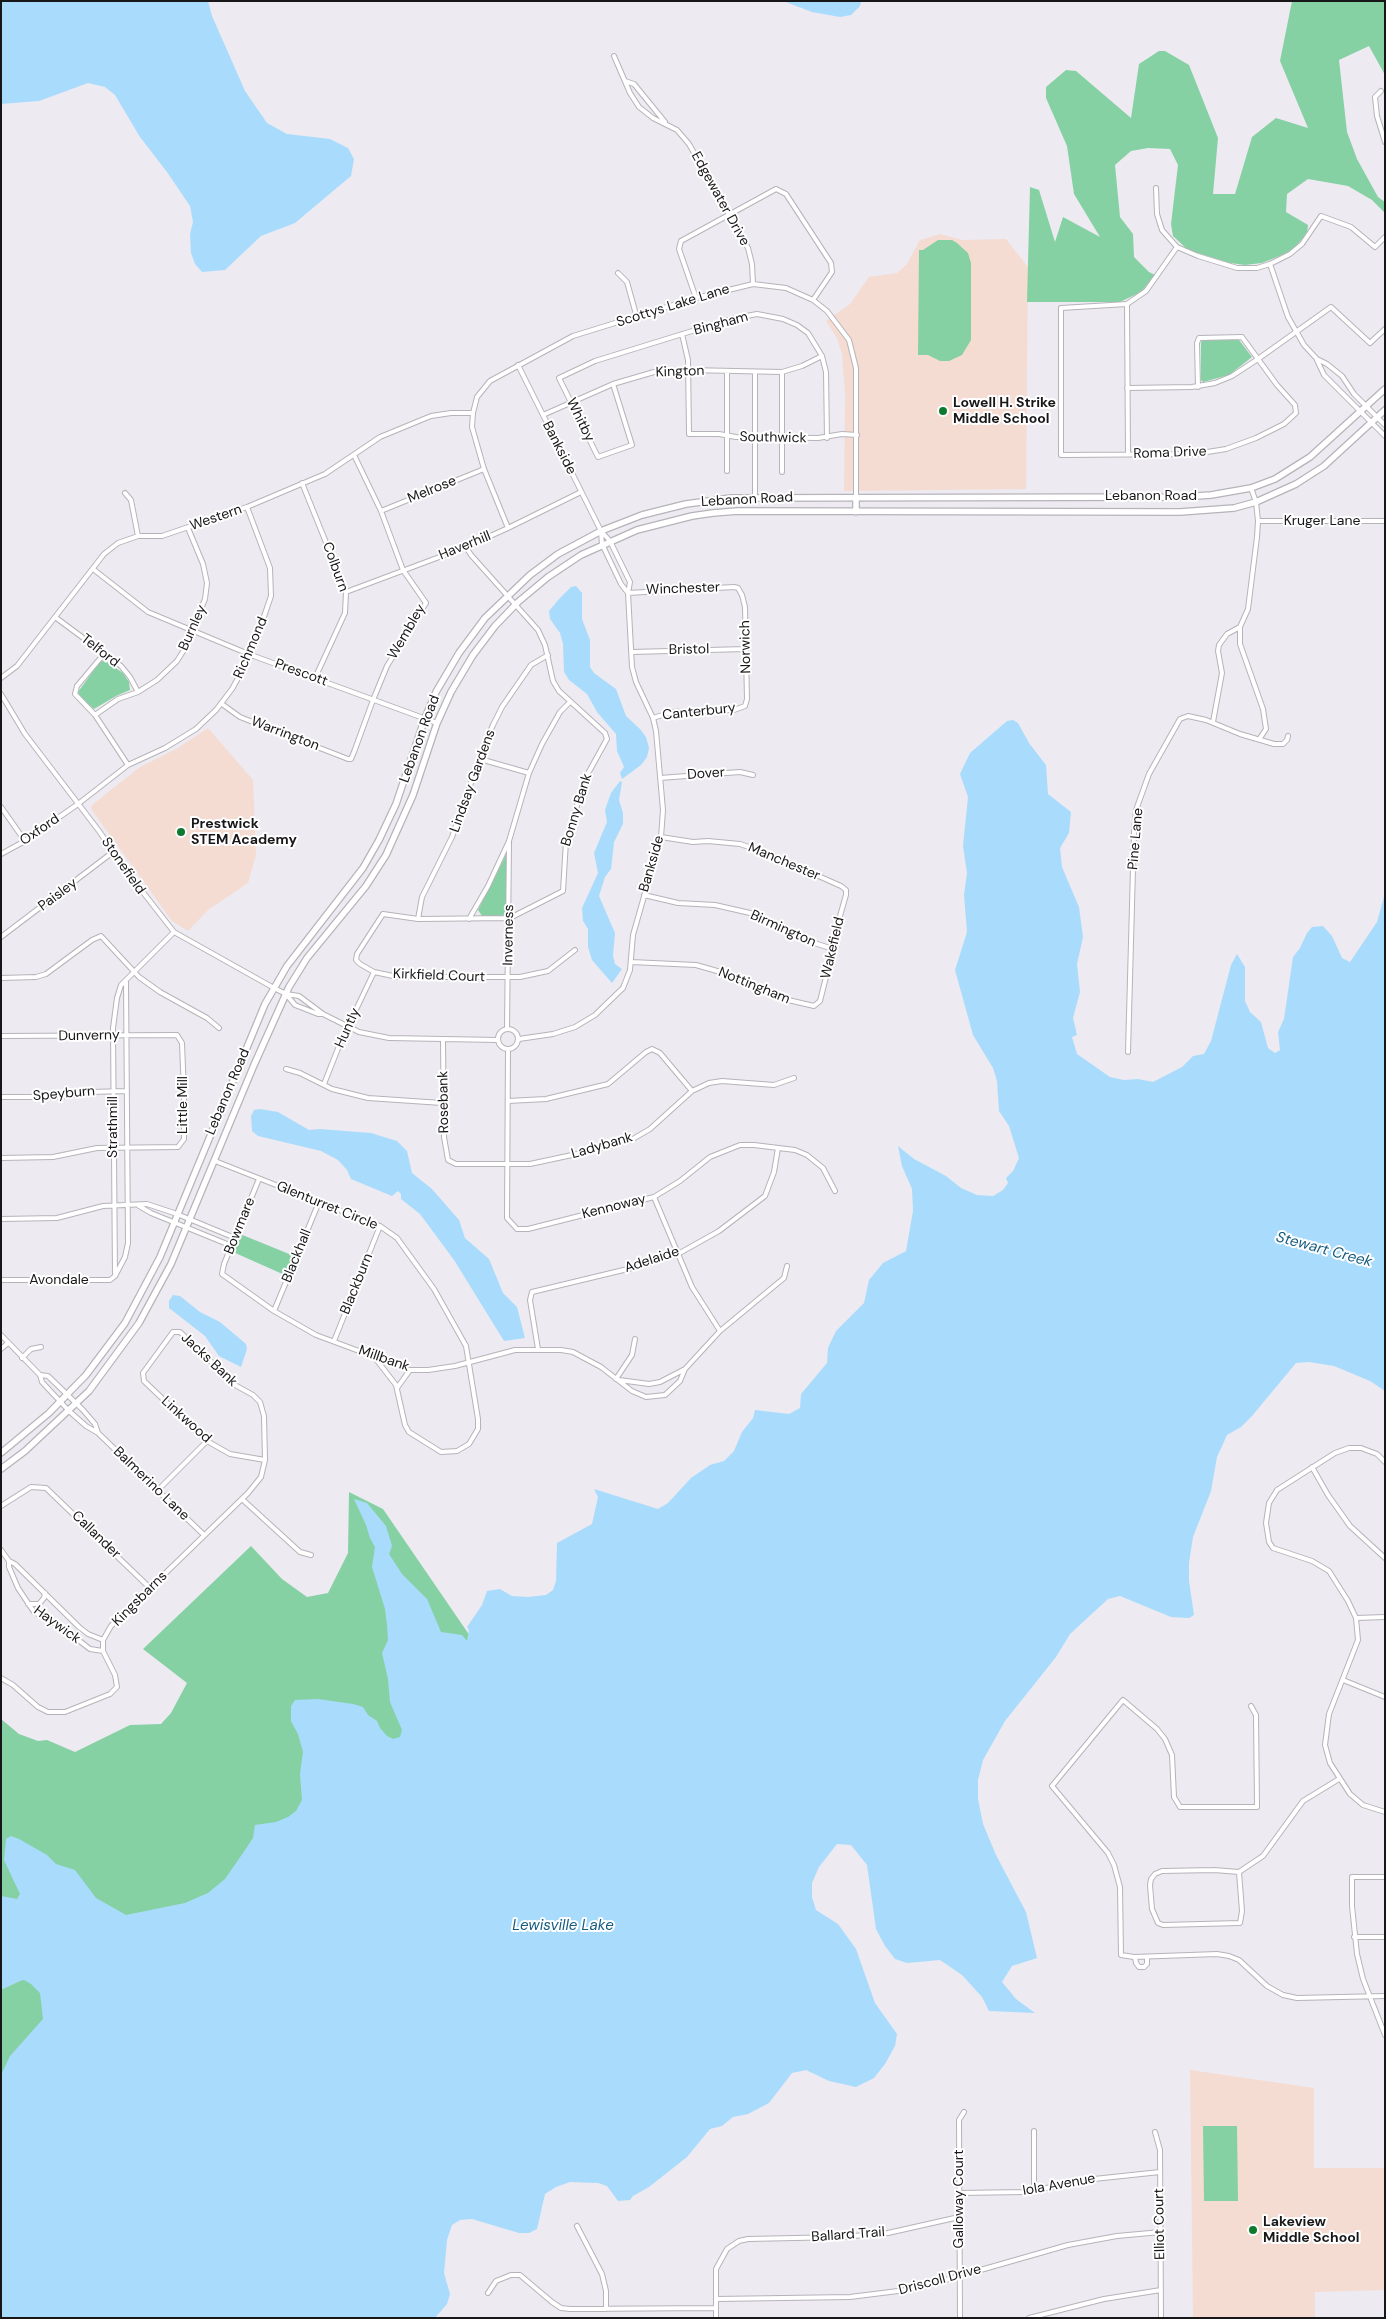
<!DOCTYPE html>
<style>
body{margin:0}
#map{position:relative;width:1386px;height:2319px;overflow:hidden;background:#edeaf1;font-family:"DM Sans",sans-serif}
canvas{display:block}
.frame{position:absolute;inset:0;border:2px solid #171618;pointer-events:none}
</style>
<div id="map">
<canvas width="1386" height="2319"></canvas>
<div class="frame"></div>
</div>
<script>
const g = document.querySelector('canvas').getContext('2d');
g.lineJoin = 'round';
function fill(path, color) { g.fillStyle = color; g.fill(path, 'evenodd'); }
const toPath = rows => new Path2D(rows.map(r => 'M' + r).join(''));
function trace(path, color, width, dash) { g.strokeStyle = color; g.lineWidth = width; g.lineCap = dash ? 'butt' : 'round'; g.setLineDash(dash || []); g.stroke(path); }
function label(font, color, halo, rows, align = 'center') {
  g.font = font + ' "DM Sans",sans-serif'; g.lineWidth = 4; g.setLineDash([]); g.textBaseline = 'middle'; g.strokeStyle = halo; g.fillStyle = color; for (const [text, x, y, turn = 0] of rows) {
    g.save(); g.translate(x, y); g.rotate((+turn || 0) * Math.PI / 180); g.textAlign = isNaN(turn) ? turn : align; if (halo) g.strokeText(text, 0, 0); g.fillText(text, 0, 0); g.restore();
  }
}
const education = toPath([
 [940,234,962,240,1006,239,1028,267,1026,489,844,491,845,394,842,354,837,338,826,321,850,304,869,277,897,273,907,264,920,240],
 [208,728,253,780,256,855,248,883,208,910,188,931,172,921,91,809,92,805,140,767,178,748],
 [1190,2070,1314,2088,1314,2168,1385,2168,1385,2290,1315,2292,1315,2318,1193,2318]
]);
const green = toPath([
 [1292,1,1385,1,1385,75,1369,46,1339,60,1347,132,1357,159,1378,197,1385,202,1385,213,1372,200,1348,186,1308,179,1287,194,1286,212,1308,225,1307,233,1296,246,1287,253,1262,263,1245,265,1230,263,1188,250,1173,236,1171,224,1178,165,1170,149,1148,148,1131,151,1115,165,1120,217,1133,234,1134,257,1149,272,1155,275,1141,292,1120,302,1027,302,1030,187,1039,190,1055,242,1063,217,1100,237,1074,194,1067,146,1046,98,1046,87,1066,70,1076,71,1131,118,1139,64,1159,51,1165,51,1189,65,1218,138,1213,194,1235,194,1252,137,1276,118,1308,128,1280,61],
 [938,240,952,240,957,243,968,253,971,263,971,340,962,355,949,361,940,361,928,355,918,355,919,250,923,250],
 [1203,340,1239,340,1252,357,1229,375,1203,382,1201,380,1201,342],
 [104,660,123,673,129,682,130,690,116,696,94,709,80,697,78,692,99,663],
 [507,853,507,912,505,916,482,916,478,910],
 [240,1234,294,1256,287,1276,233,1252],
 [349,1492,383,1509,505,1687,1,2262,1,1719,19,1734,38,1741,47,1740,75,1752,130,1725,161,1724,171,1713,187,1683,143,1649,251,1546,282,1579,307,1597,328,1593,348,1553],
 [1203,2126,1237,2126,1238,2201,1204,2201]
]);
const water = toPath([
 [1,1,208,1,212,16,245,91,267,123,287,134,330,139,348,148,354,159,351,176,295,223,261,236,225,270,202,272,195,264,191,253,190,234,193,222,190,206,167,172,140,137,115,95,105,87,88,83,39,101,1,104],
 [783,1,861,1,860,6,851,15,840,17,812,12],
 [576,586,582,593,582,619,590,640,590,667,594,673,616,689,626,716,640,729,646,737,649,748,647,757,641,765,622,779,620,773,624,767,617,751,616,734,597,712,587,694,569,680,564,672,563,644,560,633,550,619,549,611,559,599,571,587],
 [1013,720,1018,723,1029,743,1046,765,1048,794,1071,812,1069,833,1060,848,1062,867,1079,907,1083,937,1077,964,1080,992,1073,1018,1077,1035,1072,1037,1077,1054,1110,1077,1124,1080,1138,1079,1153,1082,1182,1067,1193,1056,1204,1054,1211,1041,1231,965,1237,954,1245,967,1245,1001,1250,1012,1261,1022,1268,1048,1275,1053,1280,1050,1278,1032,1284,1019,1293,957,1300,948,1307,933,1312,927,1323,926,1332,936,1342,958,1350,962,1377,922,1385,893,1385,1391,1370,1381,1334,1366,1309,1362,1296,1363,1252,1416,1241,1427,1227,1435,1217,1457,1211,1491,1193,1537,1189,1563,1189,1581,1194,1615,1189,1618,1171,1617,1120,1596,1108,1599,1070,1634,1056,1657,1005,1721,983,1760,978,1780,978,1799,983,1824,996,1855,1026,1912,1037,1958,1012,1966,1002,1982,1016,1999,1035,2013,989,2011,982,1997,962,1975,940,1960,907,1963,895,1959,885,1946,876,1929,867,1865,851,1845,837,1844,819,1867,812,1883,812,1897,816,1910,838,1924,856,1949,875,2003,897,2034,895,2046,885,2064,874,2078,856,2087,829,2081,806,2070,792,2073,769,2103,748,2114,733,2117,722,2126,710,2129,687,2157,649,2187,633,2196,630,2200,618,2201,607,2186,598,2183,570,2182,556,2187,545,2194,537,2229,529,2233,519,2233,472,2219,460,2220,452,2225,447,2240,444,2273,450,2294,447,2304,435,2318,1,2318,1,2075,10,2056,43,2019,40,1993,31,1984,24,1980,20,1981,1,1990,1,1896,17,1899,20,1894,4,1860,6,1839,11,1836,19,1839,47,1855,56,1864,75,1870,96,1898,126,1915,185,1903,208,1893,225,1879,245,1850,253,1838,255,1825,276,1822,288,1817,296,1811,302,1800,300,1774,303,1752,298,1734,291,1721,291,1706,295,1700,318,1699,353,1704,363,1707,368,1715,377,1721,380,1728,387,1736,393,1739,400,1737,402,1730,390,1702,388,1679,382,1653,388,1640,387,1625,385,1609,372,1567,375,1547,370,1538,366,1525,354,1499,367,1503,386,1526,392,1546,389,1554,402,1574,427,1599,441,1632,462,1635,467,1641,469,1630,467,1627,482,1605,487,1591,500,1589,512,1596,528,1597,546,1595,553,1590,556,1581,557,1543,592,1524,598,1497,594,1489,658,1509,668,1503,691,1478,710,1465,724,1461,734,1451,742,1432,753,1418,755,1410,789,1414,800,1408,801,1394,827,1363,828,1348,836,1331,864,1303,869,1280,883,1263,906,1251,913,1211,912,1189,902,1166,898,1146,914,1159,946,1176,961,1188,977,1195,993,1196,1003,1190,1008,1183,1006,1178,1013,1171,1019,1158,1009,1126,999,1111,997,1081,993,1068,973,1035,955,970,967,932,964,895,967,873,963,846,968,797,960,774,970,753,1007,721],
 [620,781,622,782,619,800,623,813,623,824,614,842,611,869,605,877,599,896,615,933,613,956,615,964,622,969,612,983,592,960,588,947,588,929,583,921,582,908,598,873,594,853,607,822,605,810,611,793],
 [260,1109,278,1112,309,1130,320,1129,371,1133,397,1141,407,1151,412,1173,432,1189,459,1220,465,1238,489,1259,503,1293,517,1307,525,1338,504,1341,454,1260,420,1214,401,1199,401,1194,398,1191,392,1196,351,1179,347,1170,338,1160,321,1151,258,1136,252,1131,251,1116,254,1110],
 [173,1295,180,1296,200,1312,220,1322,246,1344,247,1349,241,1367,219,1356,205,1336,169,1308,169,1301]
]);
const minor = toPath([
 [614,56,630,93,639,107,653,118,677,130,689,144,748,248,752,264,753,284],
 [625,81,634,84,665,122],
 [1381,91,1375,97,1377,116,1385,142],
 [1156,188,1157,214,1162,230,1177,247,1198,256,1237,268,1257,268,1270,264,1290,254,1302,244,1321,216,1351,227,1375,247,1385,237],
 [1177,247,1146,291,1127,304,1061,308,1061,455,1195,454,1226,449,1256,438,1284,424,1296,413,1295,405,1277,385,1242,337,1199,338,1197,343,1198,387],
 [1270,264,1288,317,1304,345,1316,358,1324,375,1385,436],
 [618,273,627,282,637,318],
 [696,298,679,249,681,241,776,189,786,194,831,263,832,272,813,300],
 [1127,304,1128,454],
 [682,334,688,360,689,434,719,434,736,437,818,438,842,434,857,435],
 [1317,359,1327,364,1342,376,1354,394,1385,425],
 [518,365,601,531,610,541,630,582,628,593,632,667,636,682,653,718,656,731,663,810,661,837,633,935,630,970,623,988,595,1015,575,1027,553,1034,519,1039],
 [755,372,755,498],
 [613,384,632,445,598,457,559,378,595,361,731,319,757,314,783,319,797,325,808,333,822,356,826,372,827,438],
 [1127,388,1192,387,1215,383,1232,376,1258,359,1331,307,1370,343,1385,329],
 [543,415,613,384,654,372,688,370,782,372,802,366,822,356],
 [727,471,727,371],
 [782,472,782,372],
 [302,483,346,592,345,613,315,678],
 [1251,488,1256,502,1258,521,1257,537,1248,609,1240,627,1240,644,1263,709,1266,729,1260,738],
 [125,493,131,500,138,536],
 [381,511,484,469],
 [1258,521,1385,521],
 [508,528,484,469,472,427,473,413,477,397,490,381,573,336,696,298,753,284,786,288,813,300,827,311,849,340,856,368,856,497],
 [601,532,602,544,621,584,628,593],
 [466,547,471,555,538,630,545,645,553,681,559,691,605,733,607,739,586,777,566,841,563,891,510,918,418,919,383,914,357,954,356,960,360,964,374,972,398,977,520,977,548,971,575,950],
 [93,569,148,612,251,655,437,723],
 [346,592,466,547,508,528,581,492],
 [628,593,734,587,738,588,742,595,745,607,747,699,745,706,734,710,672,712,653,718],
 [55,617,121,666,130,677,138,692],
 [631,652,746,649],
 [104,654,77,686,75,694,95,715,128,765],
 [1,678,17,666,104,554,118,543,138,536,162,536,247,507,325,474,380,437,431,416,451,413,473,413],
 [1,694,25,734,99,831,128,873,174,932,274,988,286,994,299,996,323,1014,359,1032,389,1038,498,1040],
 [222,704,240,717,348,759,351,759,354,752,373,700,387,666,426,603,403,570,381,511,354,455],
 [95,715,118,699,138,692,157,680,177,661,184,650,205,599,207,583,203,564,188,528],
 [1213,722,1222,673,1218,651,1219,645,1227,634,1240,627],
 [480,759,529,773],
 [660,778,740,772,753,775],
 [1,807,25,841],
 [1,854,25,841,78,804,128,765,165,748,196,729,216,710,232,689,251,655,271,596,270,568,247,507],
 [644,895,678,903,715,905,750,913,808,941,833,949],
 [418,919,422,897,452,837,485,743,493,725,502,707,531,665,548,655],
 [469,919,488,886,509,841,529,773,542,744,560,712,570,702],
 [1,937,113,852],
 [631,962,696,965,738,977,784,999,814,1006,820,1001,833,949,840,916,846,895,846,890,841,886,769,854,740,844,708,841,693,842,661,837],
 [1,978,36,977,46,974,92,940,101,936,139,977,160,992,207,1018,219,1028],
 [286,994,295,1005,318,1014,323,1014],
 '498 1039a10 10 0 1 1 20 0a10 10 0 1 1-20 0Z',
 [507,1029,509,843],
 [1,1036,177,1035,182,1043,184,1093,184,1139,178,1147,97,1148,53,1157,1,1158],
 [443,1040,444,1137,448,1160,456,1164,530,1164,586,1152,631,1140,650,1129,692,1091,709,1083,722,1081,774,1085,794,1078],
 [508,1050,507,1218,517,1229,528,1229,654,1197,680,1181,710,1157,740,1145,754,1145,795,1150,807,1155,823,1168,835,1191],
 [1128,1052,1134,832,1136,810,1149,774,1180,719,1188,716,1206,720,1240,734,1274,744,1283,744,1287,740,1288,736],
 [286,1069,300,1073,332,1089,368,1098,442,1103],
 [324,1084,341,1041,374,972],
 [1,1097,60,1097,90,1092,127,1091],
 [508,1101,546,1099,608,1084,646,1052,652,1049,660,1053,692,1091],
 [215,1161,380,1226,397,1238,434,1289,466,1346,478,1419,478,1429,469,1444,457,1451,441,1452,409,1432,405,1425,396,1385,375,1358],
 [259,1179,224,1264,222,1274,274,1311,316,1335,410,1370,428,1370,455,1366,515,1350,561,1350,573,1352,601,1367,632,1391,646,1397,665,1395,680,1381,685,1369,720,1331,784,1278,787,1266],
 [654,1197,692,1287,720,1331],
 [139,1206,151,1213,232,1246],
 [1,1219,57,1218,103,1206,147,1204,177,1214,235,1238],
 [115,1276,113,1028,117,998,121,985,174,932],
 [115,1276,125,1257,128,1243,126,982],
 [1,1280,110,1280,115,1276],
 [274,1311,319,1202],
 [1,1335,40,1375,48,1376,83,1410,95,1424,98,1433],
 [334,1341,380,1226],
 [1,1349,8,1343],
 [538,1349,530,1300,532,1292,636,1267,678,1254,719,1231,765,1196,774,1172,778,1148],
 [22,1358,31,1349,41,1347],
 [40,1375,42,1382,69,1411,86,1426,98,1433,204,1535],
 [616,1379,632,1355,635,1339],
 [619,1380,649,1384,660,1382,685,1369],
 [397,1388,410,1370],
 [1385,1462,1377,1454,1361,1448,1349,1448,1335,1453,1277,1490,1269,1503,1266,1523,1269,1542,1273,1548,1312,1561,1329,1571,1348,1601,1356,1618,1358,1640,1329,1714,1325,1745,1330,1763,1350,1794,1363,1805,1385,1812],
 [1312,1467,1328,1495,1350,1526,1385,1558],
 [158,1490,207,1441],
 [242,1499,300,1552,311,1555],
 [1,1506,31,1487,46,1488,150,1588],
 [1,1550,9,1561,9,1567,18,1588,34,1612,64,1629,90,1649,103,1651],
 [9,1561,15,1564,79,1627,88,1634,103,1640],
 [28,1604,39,1604,44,1598,45,1593],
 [1356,1618,1385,1617],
 [1,1678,13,1685,38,1707,48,1712,65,1712,110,1694,117,1687,115,1675,103,1651,103,1640,111,1626,248,1493,261,1477,265,1460,264,1416,260,1402,253,1395,235,1385,180,1332,173,1332,143,1373,144,1381,207,1441,230,1454,265,1460],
 [1343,1680,1385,1697],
 [1251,1706,1256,1715,1257,1807,1180,1807,1174,1797,1172,1755,1165,1739,1157,1729,1123,1700,1052,1786,1108,1853,1114,1865,1120,1887,1121,1955,1134,1957,1217,1954,1229,1956,1239,1960,1267,1986,1283,1995,1297,1998,1385,1996],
 [1214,1870,1239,1872,1242,1911,1240,1923,1163,1925,1158,1923,1152,1909,1150,1885,1151,1879,1155,1874,1162,1871,1214,1870],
 [1239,1872,1263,1856,1303,1801,1339,1779],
 [1385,1877,1352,1877,1352,1906,1357,1954,1363,1979,1385,2035],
 [1354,1937,1385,1937],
 [1135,1957,1136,1963,1139,1967,1144,1967,1147,1964,1147,1957],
 [1034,2131,1034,2191],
 [1155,2132,1160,2150,1161,2318],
 [959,2193,1025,2192,1094,2179,1160,2172],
 [577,2226,602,2274,606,2291,606,2309],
 [488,2293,496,2281,511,2275,520,2275,552,2302,561,2308,570,2309,716,2308],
 [716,2299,850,2297,914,2289,1068,2245,1117,2236,1161,2232],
 [716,2318,716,2269,727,2249,739,2241,748,2239,842,2237,888,2233,959,2217],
 [960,2318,959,2120,964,2112],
 [1029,2318,1104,2299,1161,2290]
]);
const secondary = toPath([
 [856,512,856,497],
 [1,1453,49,1413,86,1375,125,1323,160,1257,265,1004,287,966,363,868,379,840,396,804,425,718,436,692,459,653,485,618,530,575,558,554,601,531,642,515,686,504,731,498,1182,497,1211,495,1251,488,1275,479,1310,457,1385,389],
 [1,1469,25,1451,89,1391,139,1323,171,1264,254,1065,289,987,307,958,366,886,386,855,413,795,437,723,451,692,473,655,495,626,518,602,548,577,581,555,637,530,692,516,713,513,738,511,1180,512,1234,508,1256,502,1296,484,1324,466,1385,410]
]);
const markers = [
 [943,411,5,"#0d7a2e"],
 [181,832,5,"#0d7a2e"],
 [1253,2230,5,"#0d7a2e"]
];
const streetNames = [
 ["Edgewater Drive",720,199,61],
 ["Scottys Lake Lane",673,306,-17],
 ["Bingham",721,324,-15],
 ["Kington",680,372,-2],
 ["Whitby",580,420,64],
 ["Southwick",773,438,1],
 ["Bankside",559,448,63],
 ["Roma Drive",1170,453,-2],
 ["Melrose",432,490,-22],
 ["Lebanon Road",1151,496],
 ["Lebanon Road",747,500,-3],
 ["Western",216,518,-19],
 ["Kruger Lane",1322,521],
 ["Haverhill",465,546,-22],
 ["Colburn",335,567,70],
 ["Winchester",683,589,-2],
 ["Burnley",193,628,-66],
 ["Wembley",407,632,-60],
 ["Norwich",746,647,-91],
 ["Richmond",251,648,-67],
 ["Bristol",689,650,-1],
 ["Telford",100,651,38],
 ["Prescott",301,673,20],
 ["Canterbury",699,712,-6],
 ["Warrington",285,734,21],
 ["Lebanon Road",420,739,-70],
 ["Dover",706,774,-4],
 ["Lindsay Gardens",473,781,-70],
 ["Bonny Bank",577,810,-73],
 ["Oxford",40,830,-34],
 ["Pine Lane",1136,839,-85],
 ["Manchester",784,862,23],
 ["Bankside",652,864,-74],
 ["Stonefield",123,866,55],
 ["Paisley",58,895,-37],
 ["Birmington",783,929,24],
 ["Inverness",509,935,-89],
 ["Wakefield",833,948,-77],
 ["Kirkfield Court",439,976,2],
 ["Nottingham",754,986,22],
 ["Huntly",348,1028,-66],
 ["Dunverny",89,1036,-1],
 ["Lebanon Road",228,1092,-67],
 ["Speyburn",64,1094,-5],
 ["Rosebank",444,1102,-91],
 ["Little Mill",183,1105,-90],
 ["Strathmill",113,1127,-90],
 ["Ladybank",602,1146,-16],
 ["Glenturret Circle",327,1206,22],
 ["Kennoway",614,1207,-14],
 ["Bowmare",240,1226,-68],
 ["Blackhall",297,1256,-68],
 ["Adelaide",652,1260,-18],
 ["Avondale",59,1280],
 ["Blackburn",357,1284,-68],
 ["Millbank",384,1359,19],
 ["Jacks Bank",209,1360,43],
 ["Linkwood",186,1420,42],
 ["Balmerino Lane",151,1484,44],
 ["Callander",96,1535,44],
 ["Kingsbarns",140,1599,-45],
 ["Haywick",57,1625,36],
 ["Iola Avenue",1059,2185,-10],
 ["Galloway Court",959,2199,-90],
 ["Elliot Court",1160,2224,-91],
 ["Ballard Trail",848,2235,-4],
 ["Driscoll Drive",940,2280,-15]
];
const poiNames = [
 ["Lowell H. Strike",953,403],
 ["Middle School",953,419],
 ["Prestwick",191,824],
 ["STEM Academy",191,840],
 ["Lakeview",1263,2222],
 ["Middle School",1263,2238]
];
const waterNames = [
 ["Stewart Creek",1324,1250,15],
 ["Lewisville Lake",563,1926]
];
fill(education, '#f4dcd2');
fill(green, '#85d1a4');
fill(water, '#a9dcfc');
trace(minor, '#b6b3b9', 6);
trace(secondary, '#b6b3b9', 8);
trace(minor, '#fff', 4);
trace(secondary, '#fff', 5.5);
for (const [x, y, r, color] of markers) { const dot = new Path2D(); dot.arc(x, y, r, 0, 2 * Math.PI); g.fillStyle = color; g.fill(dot); trace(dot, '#fff', 2); }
label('14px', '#171618', '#fff', streetNames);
label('bold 14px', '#171618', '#fff', poiNames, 'left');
label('italic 15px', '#175c7f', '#fff', waterNames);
</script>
